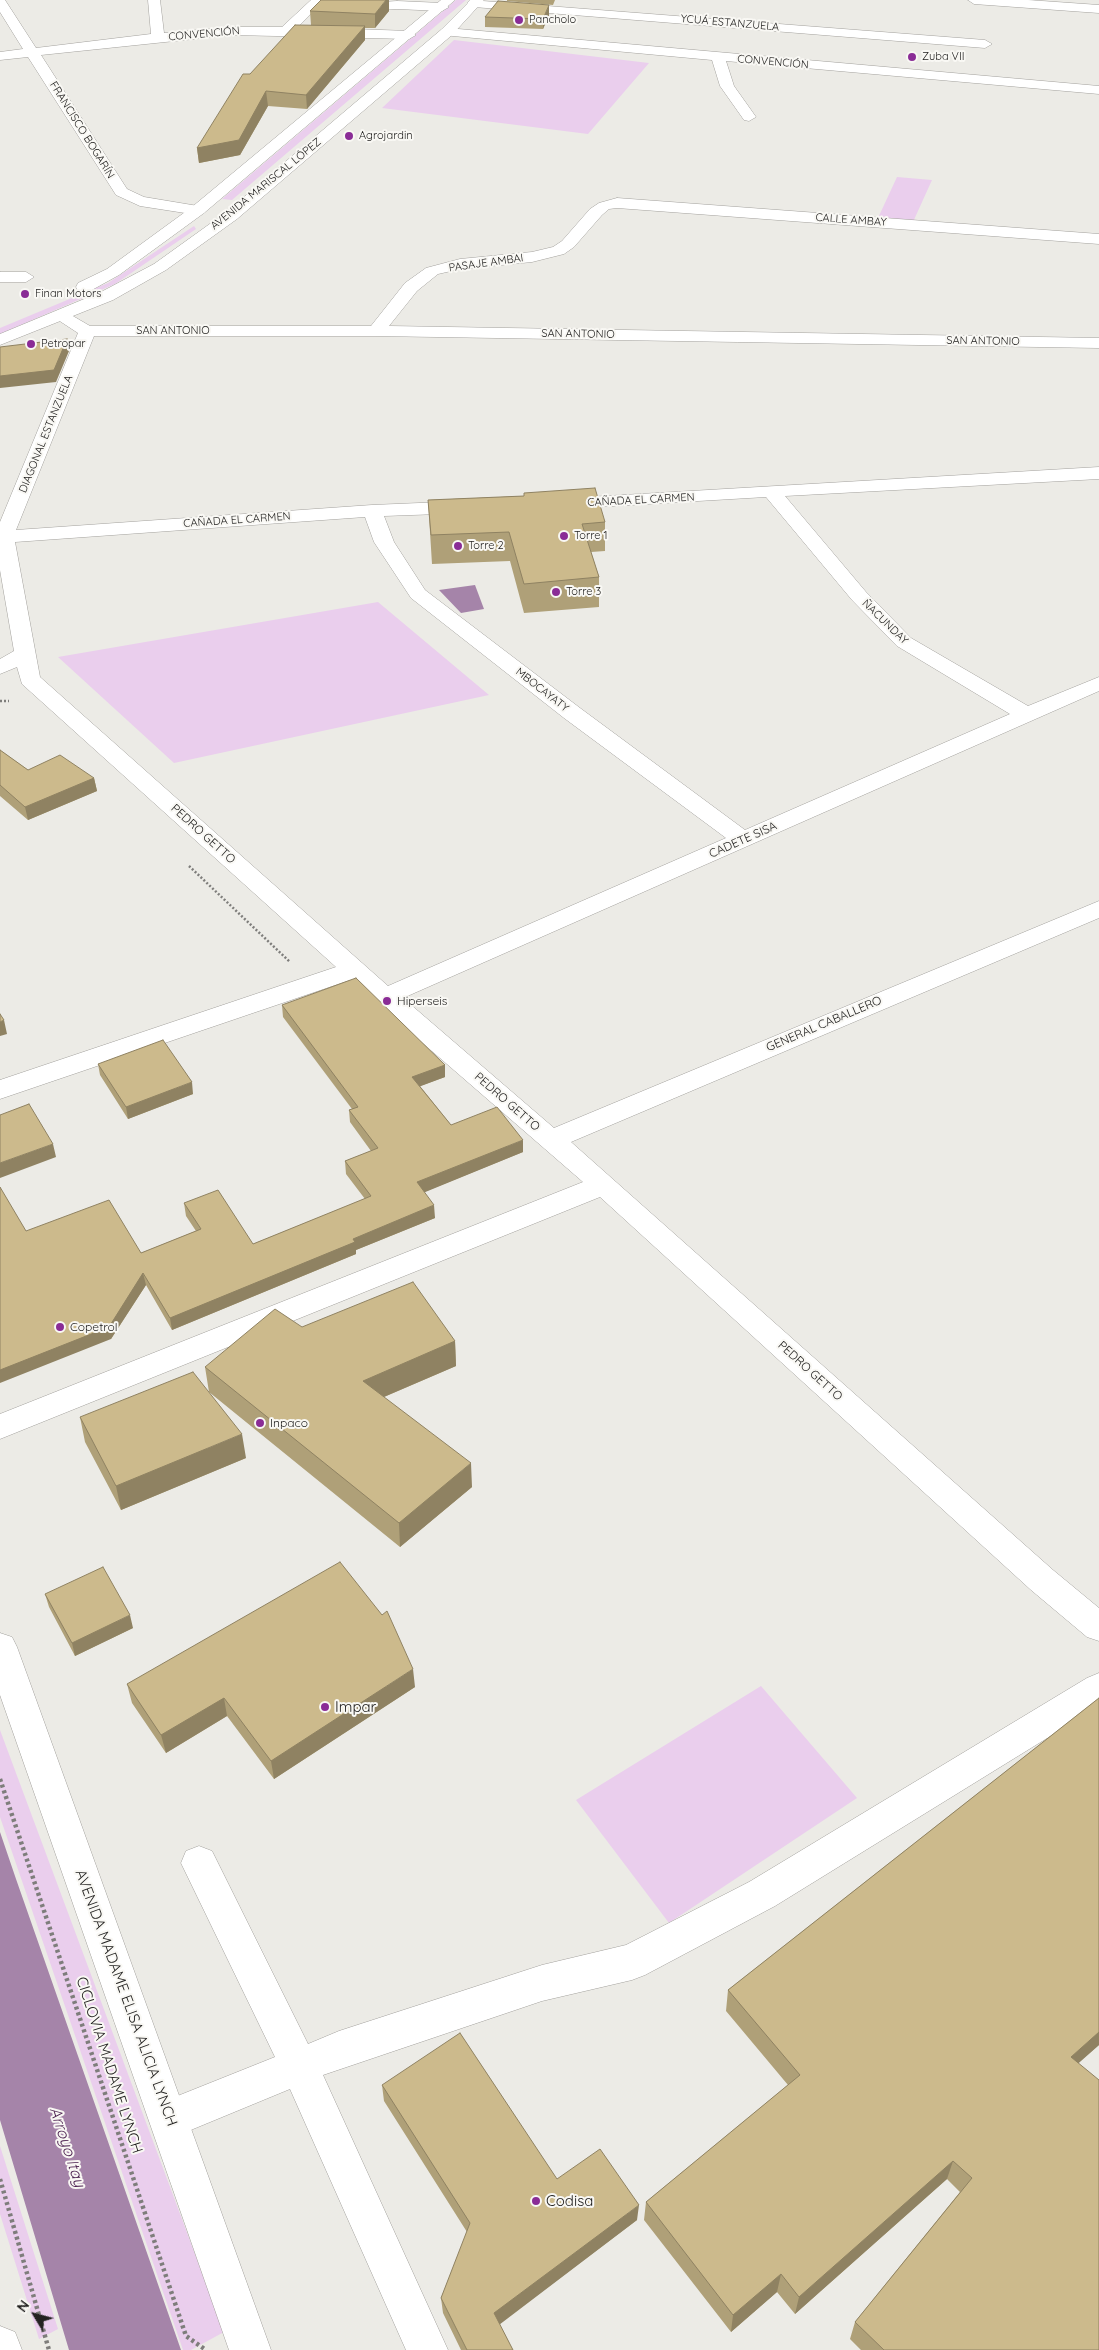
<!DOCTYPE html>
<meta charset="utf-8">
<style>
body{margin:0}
#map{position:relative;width:1099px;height:2350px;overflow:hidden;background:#ecebe6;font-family:Quicksand,sans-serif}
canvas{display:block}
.north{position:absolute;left:10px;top:2290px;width:50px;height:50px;-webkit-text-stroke:4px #f9f8f4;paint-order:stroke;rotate:307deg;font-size:14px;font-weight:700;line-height:20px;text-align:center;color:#232221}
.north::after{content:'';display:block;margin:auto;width:18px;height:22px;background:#232221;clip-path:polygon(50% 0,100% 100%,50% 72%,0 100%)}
</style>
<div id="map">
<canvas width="1099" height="2350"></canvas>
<div class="north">N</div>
</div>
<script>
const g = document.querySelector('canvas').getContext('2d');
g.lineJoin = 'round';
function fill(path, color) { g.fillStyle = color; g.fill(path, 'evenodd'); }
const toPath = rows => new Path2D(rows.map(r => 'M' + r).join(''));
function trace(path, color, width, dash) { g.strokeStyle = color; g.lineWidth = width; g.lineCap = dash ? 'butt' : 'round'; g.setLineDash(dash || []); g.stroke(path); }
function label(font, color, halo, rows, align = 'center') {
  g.font = font + ' Quicksand,sans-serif'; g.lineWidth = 4; g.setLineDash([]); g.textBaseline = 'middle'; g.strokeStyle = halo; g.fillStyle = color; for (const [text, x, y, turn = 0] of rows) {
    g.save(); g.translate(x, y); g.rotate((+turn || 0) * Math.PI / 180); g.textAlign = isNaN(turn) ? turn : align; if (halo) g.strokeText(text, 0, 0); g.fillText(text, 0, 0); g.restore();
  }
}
const green = toPath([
 [456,0,466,0,232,200,222,199],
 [454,40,649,63,588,134,382,108],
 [897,177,932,180,913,222,878,218],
 [194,226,196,229,115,284,0,334,0,328,108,283],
 [378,602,489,695,174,763,58,657],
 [761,1686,857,1798,669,1923,576,1800],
 [0,1730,224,2332,191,2350,183,2350,0,1817],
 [0,2146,58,2329,39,2339,0,2214]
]);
const water = toPath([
 [475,585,484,609,461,613,439,590],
 [0,1832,16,1879,181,2350,69,2350,0,2120]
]);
const pathFar1 = toPath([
 [0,701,9,701],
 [189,866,290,962]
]);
const path = toPath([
 [0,1779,186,2336,206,2350],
 [0,2179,49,2350]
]);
const minor = toPath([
 [0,0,5,0,36,48,151,34,148,0,160,0,164,33,232,27,282,27,311,0,324,0,298,27,409,31,416,35,409,39,232,35,41,55,127,189,144,197,204,207,206,210,204,213,198,215,140,206,116,195,28,57,0,60,0,52,23,49,0,12,0,0],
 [470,0,985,40,992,44,985,48,474,7,467,3,470,0],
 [968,0,1028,0,1099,5,1099,13,974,4,968,0],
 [397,1,442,3,449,7,442,11,397,9,352,12,345,8,352,4,397,1],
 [447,28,1099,86,1099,94,726,61,734,86,756,117,749,121,744,120,720,86,712,60,442,35,440,32,442,29,447,28],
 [617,198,1099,234,1099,244,617,208,609,209,602,215,574,247,564,254,532,262,460,269,438,274,417,291,389,326,1099,338,1099,348,376,336,94,336,16,530,372,505,467,501,474,503,477,507,474,511,467,513,384,516,394,542,425,590,580,708,745,830,1010,714,897,646,852,600,766,497,562,509,555,507,552,503,555,499,1099,467,1099,479,785,496,866,592,911,638,1028,706,1099,677,1099,691,403,998,554,1128,1099,901,1099,918,571,1142,1053,1570,1099,1608,1099,1641,1087,1637,1031,1590,600,1197,0,1439,0,1414,583,1182,350,980,0,1099,0,1080,336,967,22,684,17,667,0,674,0,659,14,651,0,570,0,522,78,333,52,316,54,312,66,312,90,326,371,326,405,283,426,268,460,259,532,252,553,247,562,241,590,209,599,203,617,198],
 [365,517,374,542,411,598,564,718,726,838,388,986,40,677,15,542,365,517],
 [0,272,26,272,34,277,26,282,0,282,0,272],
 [1099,1673,1099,1706,775,1906,645,1975,632,1980,542,2001,323,2075,448,2350,406,2350,290,2089,169,2139,155,2133,149,2119,155,2105,275,2057,181,1863,186,1851,199,1846,212,1851,308,2044,339,2031,542,1965,626,1945,749,1882,1087,1678,1099,1673]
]);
const highway = toPath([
 [441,0,455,0,204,213,119,275,90,291,78,291,76,287,78,283,107,269,192,207,441,0],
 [471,0,484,0,452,35,237,219,166,270,113,300,0,345,0,334,101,292,154,264,225,213,442,29,471,0],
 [0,1633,12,1637,17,1647,271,2350,229,2350,0,1695,0,1633],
 [0,2326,15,2332,22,2350,0,2350,0,2326]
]);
const wall = toPath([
 [507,0,555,0,553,5,507,1],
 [310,11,389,11,375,28,365,28,365,40,307,109,268,106,240,155,199,163,197,148,250,74,311,25],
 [549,15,543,29,485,27,485,17],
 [524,493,605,522,605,551,591,552,599,577,599,607,524,613,510,561,432,564,428,500,524,496],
 [0,750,28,770,94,778,97,791,28,820,0,796],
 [282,1005,445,1065,445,1077,420,1086,451,1125,523,1152,424,1192,435,1218,356,1250,356,1254,172,1330,146,1285,111,1339,26,1231,141,1253,196,1231,186,1216,184,1203,253,1244,365,1199,346,1174,345,1161,371,1151,350,1122,349,1110,352,1109,283,1017],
 [98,1064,193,1094,128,1119,100,1075],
 [302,1327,455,1341,456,1366,384,1397,472,1487,400,1547,209,1392,205,1367],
 [80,1417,246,1458,121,1510,85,1442],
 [45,1594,133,1628,75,1656,49,1607],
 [127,1684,415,1687,274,1779,227,1716,166,1753,132,1703],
 [1099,1698,1099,2045,1078,2063,1099,2350,861,2350,850,2339,855,2322,960,2192,947,2179,795,2314,777,2292,731,2332,644,2220,646,2202,788,2085,726,2011,728,1990],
 [382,2085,557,2179,637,2220,499,2324,513,2350,461,2350,443,2313,441,2298,467,2232,384,2101]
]);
const shadedWall = toPath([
 [386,0,389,0,389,11,375,28,375,14],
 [549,5,549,15,543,29,543,19],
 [365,26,365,40,307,109,306,95],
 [266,91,268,106,240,155,199,163,197,148],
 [67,339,69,351,56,382,0,388,0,376],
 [94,778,97,791,28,820,25,807],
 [4,1020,7,1034,0,1036,0,1022],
 [445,1065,445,1077,413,1089,412,1077],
 [192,1082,193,1094,128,1119,126,1107],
 [523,1140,523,1152,418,1195,417,1182],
 [53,1144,56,1157,0,1178,0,1163],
 [434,1205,435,1218,356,1250,356,1254,172,1330,170,1318,353,1239],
 [143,1273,146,1285,111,1339,0,1383,0,1370],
 [455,1341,456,1366,365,1405,363,1381],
 [242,1434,246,1458,121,1510,116,1486],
 [471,1463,472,1487,400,1547,399,1523],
 [130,1615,133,1628,75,1656,72,1643],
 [413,1669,415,1687,274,1779,271,1761],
 [224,1698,227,1716,166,1753,161,1735],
 [1099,2032,1099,2045,1063,2077,1071,2057],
 [953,2161,947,2179,795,2314,799,2297],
 [639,2205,637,2220,495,2328,494,2313],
 [781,2274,777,2292,731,2332,733,2315]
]);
const building = toPath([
 [321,0,386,0,375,14,310,11,321,0],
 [498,1,549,5,543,19,485,17,498,1],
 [295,25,365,26,306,95,266,91,239,140,197,148,243,74,250,74,295,25],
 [67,339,54,370,0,376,0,347,67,339],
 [595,488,605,522,582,524,599,577,524,584,509,532,431,535,428,500,524,496,524,493,595,488],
 [0,750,28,770,60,755,94,778,25,807,0,785,0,750],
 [356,978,445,1065,412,1077,451,1125,497,1107,523,1140,417,1182,434,1205,353,1239,355,1242,170,1318,143,1273,109,1327,0,1370,0,1187,26,1231,109,1200,141,1253,201,1229,184,1203,218,1190,253,1244,371,1196,345,1161,378,1148,349,1110,358,1107,282,1005,356,978],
 [0,1014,4,1020,0,1022,0,1014],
 [163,1040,192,1082,126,1107,98,1064,163,1040],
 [29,1104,53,1144,0,1163,0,1115,29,1104],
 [413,1282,455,1341,363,1381,471,1463,399,1523,205,1367,275,1309,302,1327,413,1282],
 [193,1372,242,1434,116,1486,80,1417,193,1372],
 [340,1562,382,1615,387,1611,413,1669,271,1761,224,1698,161,1735,127,1684,340,1562],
 [103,1567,130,1615,72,1643,45,1594,103,1567],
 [1099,1698,1099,2032,1071,2057,1099,2080,1099,2350,884,2350,855,2322,972,2178,953,2161,799,2297,781,2274,733,2315,646,2202,800,2075,728,1990,1099,1698],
 [460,2033,557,2179,600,2149,639,2205,494,2313,513,2350,467,2350,441,2298,470,2223,382,2085,460,2033]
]);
const markers = [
 [519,20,5,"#8a2c96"],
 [912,57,5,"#8a2c96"],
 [349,136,5,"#8a2c96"],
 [25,294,5,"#8a2c96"],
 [31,344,5,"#8a2c96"],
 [564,536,5,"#8a2c96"],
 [458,546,5,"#8a2c96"],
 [556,592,5,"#8a2c96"],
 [387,1001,5,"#8a2c96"],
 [60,1327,5,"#8a2c96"],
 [260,1423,5,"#8a2c96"],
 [325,1707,5,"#8a2c96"],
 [536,2201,5,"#8a2c96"]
];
const farPoinames = [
 ["Pancholo",529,20],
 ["Zuba VII",922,57],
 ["Agrojardin",359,136],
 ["Finan Motors",35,294],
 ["Petropar",41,344],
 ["Torre 1",574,536],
 ["Torre 2",468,546],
 ["Torre 3",566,592]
];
const farStreetnames = [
 ["YCUÁ ESTANZUELA",730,23,5],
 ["CONVENCIÓN",204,34,-5],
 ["CONVENCIÓN",773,62,5],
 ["FRANCISCO BOGARÍN",82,130,58],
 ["AVENIDA MARISCAL LÓPEZ",266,184,-39],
 ["CALLE AMBAY",851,220,4],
 ["PASAJE AMBAI",486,263,-8],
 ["SAN ANTONIO",173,331],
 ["SAN ANTONIO",578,334,1],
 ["SAN ANTONIO",983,341,1],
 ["DIAGONAL ESTANZUELA",46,434,-68],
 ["CAÑADA EL CARMEN",641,500,-3],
 ["CAÑADA EL CARMEN",237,520,-4],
 ["ÑACUNDAY",885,622,44],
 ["MBOCAYATY",542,690,38]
];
const streetNames = [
 ["PEDRO GETTO",203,834,42],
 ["CADETE SISA",743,840,-24],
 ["GENERAL CABALLERO",824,1024,-23],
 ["PEDRO GETTO",507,1102,41],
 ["PEDRO GETTO",810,1371,42]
];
const poiNames = [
 ["Hiperseis",397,1001],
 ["Copetrol",70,1327],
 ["Inpaco",270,1423]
];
const nearPoinames = [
 ["Impar",335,1707],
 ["Codisa",546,2201]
];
const nearStreetnames = [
 ["AVENIDA MADAME ELISA ALICIA LYNCH",126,1998,70],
 ["CICLOVIA MADAME LYNCH",109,2065,72]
];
const nearWaternames = [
 ["Arroyo Itay",67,2147,72]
];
fill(green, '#eaceed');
fill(water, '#a584a9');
trace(minor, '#a3a19d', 1);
trace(highway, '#a3a19d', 1);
trace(pathFar1, '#7e7d7b', 2.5, [2, 2]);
trace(path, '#7e7d7b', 4.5, [3, 3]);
fill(minor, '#fff');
fill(highway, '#fff');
fill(wall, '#afa078');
fill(shadedWall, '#8f8262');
fill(building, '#ccba8c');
trace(building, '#8f8262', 1);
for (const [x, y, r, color] of markers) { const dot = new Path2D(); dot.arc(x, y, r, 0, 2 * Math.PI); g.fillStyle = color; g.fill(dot); trace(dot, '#f9f8f4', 2); }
label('11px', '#232221', '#f9f8f4', farPoinames, 'left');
label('11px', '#232221', '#f9f8f4', farStreetnames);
label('12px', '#232221', '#f9f8f4', streetNames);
label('12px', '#232221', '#f9f8f4', poiNames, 'left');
label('15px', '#232221', '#f9f8f4', nearPoinames, 'left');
label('15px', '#232221', '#f9f8f4', nearStreetnames);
label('italic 16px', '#491e4e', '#f9f8f4', nearWaternames);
</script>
